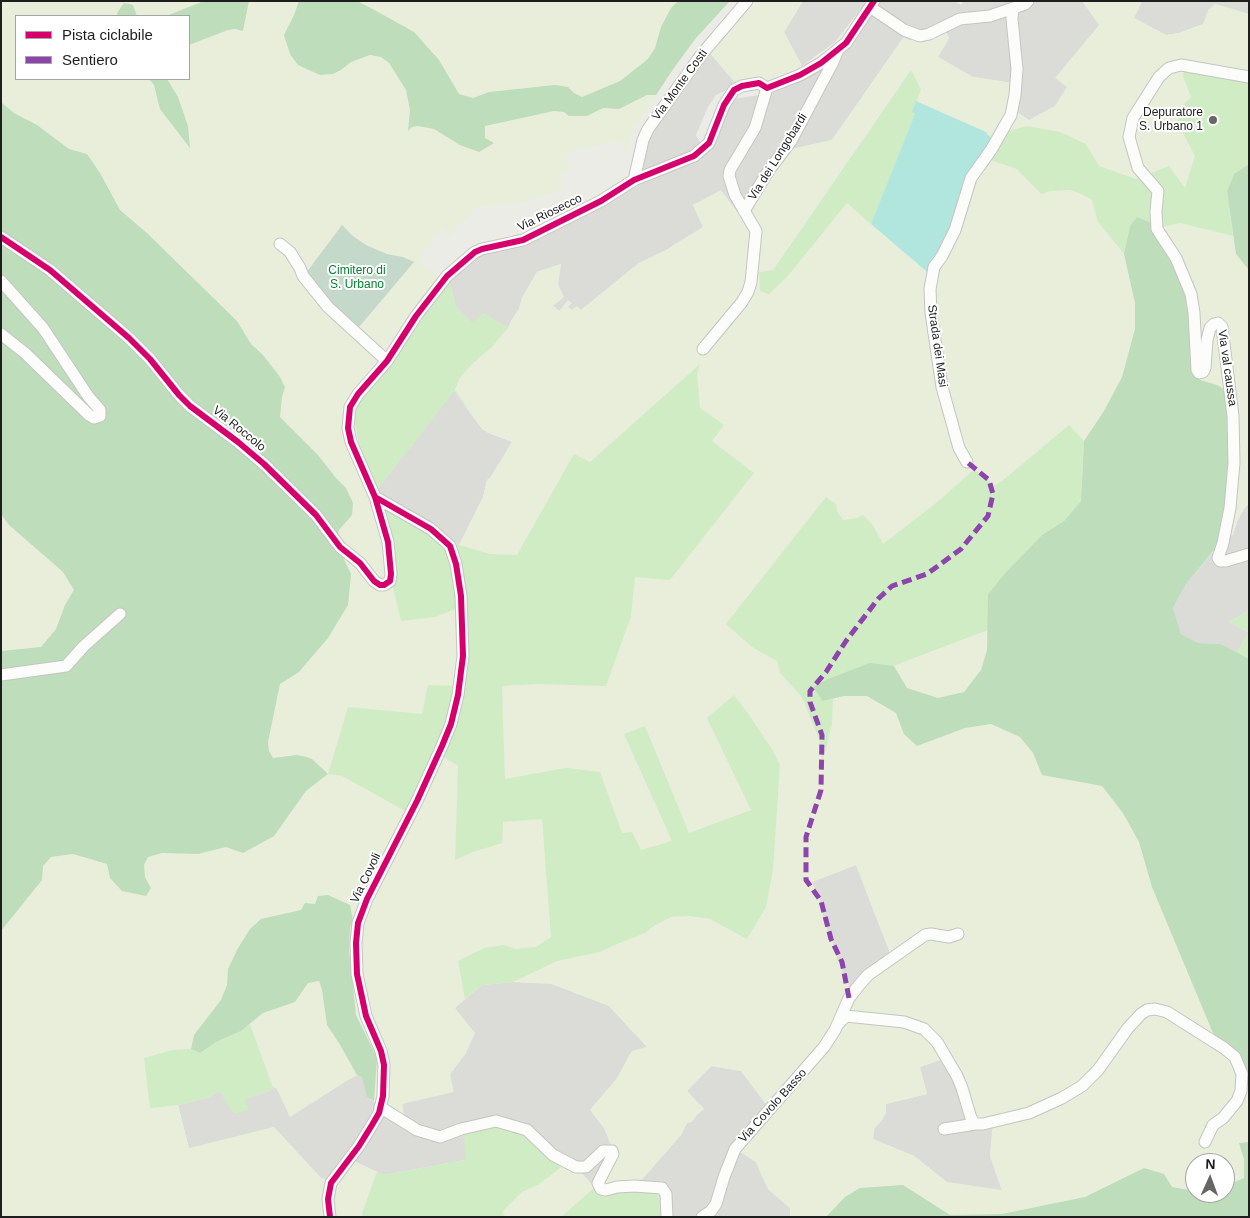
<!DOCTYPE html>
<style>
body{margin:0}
#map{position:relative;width:1250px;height:1218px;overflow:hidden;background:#ecece7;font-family:Helvetica,sans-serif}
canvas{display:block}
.frame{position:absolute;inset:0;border:2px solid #1e1e1e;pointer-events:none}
.legend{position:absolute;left:15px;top:15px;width:175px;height:65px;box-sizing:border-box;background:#fff;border:1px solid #a5a5a5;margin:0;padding:6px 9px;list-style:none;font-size:15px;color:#1e1e1e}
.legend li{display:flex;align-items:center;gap:10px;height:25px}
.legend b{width:25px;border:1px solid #a5a5a5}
.north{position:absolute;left:1185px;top:1153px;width:50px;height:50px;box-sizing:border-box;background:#fff;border:1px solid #a5a5a5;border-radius:50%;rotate:2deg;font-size:14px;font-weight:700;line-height:20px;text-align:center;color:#1e1e1e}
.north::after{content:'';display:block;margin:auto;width:18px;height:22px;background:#666664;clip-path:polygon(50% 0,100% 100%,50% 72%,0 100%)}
</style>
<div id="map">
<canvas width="1250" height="1218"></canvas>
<div class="frame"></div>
<ul class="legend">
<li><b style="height:6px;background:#d6006c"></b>Pista ciclabile</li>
<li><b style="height:6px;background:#8e44ad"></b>Sentiero</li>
</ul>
<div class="north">N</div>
</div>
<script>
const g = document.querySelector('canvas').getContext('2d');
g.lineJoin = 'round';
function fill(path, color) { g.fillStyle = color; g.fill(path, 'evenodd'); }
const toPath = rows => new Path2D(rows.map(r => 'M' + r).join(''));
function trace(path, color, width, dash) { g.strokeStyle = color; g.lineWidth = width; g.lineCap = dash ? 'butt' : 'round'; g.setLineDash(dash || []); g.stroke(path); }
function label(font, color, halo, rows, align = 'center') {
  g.font = font + ' Helvetica,sans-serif'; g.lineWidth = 4; g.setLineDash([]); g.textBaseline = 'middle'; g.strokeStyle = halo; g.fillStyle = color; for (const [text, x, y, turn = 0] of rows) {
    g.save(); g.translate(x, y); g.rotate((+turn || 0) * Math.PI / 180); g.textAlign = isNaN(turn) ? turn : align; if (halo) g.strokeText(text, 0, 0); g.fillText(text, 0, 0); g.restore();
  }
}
const residential = toPath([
 [803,1,867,1,835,42,802,66,784,32],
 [878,1,954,1,961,5,964,1,1082,1,1100,25,1056,78,1068,87,1055,106,1029,120,1010,107,1013,83,973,77,938,57,949,38,946,31,930,41,909,40,903,38,832,140,787,150,750,212,741,217,721,191,693,205,703,227,666,250,639,263,581,310,572,310,568,307,559,311,553,306,560,290,558,284,561,264,537,272,522,298,519,309,511,321,508,328,483,313,473,324,456,307,449,279,473,258,620,195,666,171,695,159,709,151,714,141,723,114,733,99,772,93,809,79,828,66,846,51,866,25],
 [1142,1,1249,1,1249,14,1215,4,1203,24,1179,33,1166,35,1134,18],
 [710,53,737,85,716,95,708,107,696,135,701,144,699,147,672,160,642,172,644,141],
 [454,391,482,429,512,442,490,478,487,480,483,497,459,545,385,497,377,490],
 [1249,503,1249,610,1229,622,1248,632,1237,653,1221,644,1198,643,1181,634,1173,608,1186,584,1212,553,1216,554,1221,541,1233,535,1237,522,1244,509],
 [856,865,892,958,851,991,837,959,837,953,825,924,819,898,812,882],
 [513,982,551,983,609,1006,647,1047,633,1051,630,1054,618,1078,590,1110,604,1128,611,1145,594,1186,465,1160,384,1175,354,1161,335,1188,323,1178,322,1179,274,1127,189,1149,178,1105,208,1098,219,1091,245,1099,269,1091,273,1088,272,1086,277,1089,290,1116,348,1080,357,1075,362,1076,364,1081,367,1097,405,1121,402,1104,450,1074,466,1053,455,1008,482,985],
 [943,1059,994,1117,990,1156,1002,1191,947,1182,914,1156,873,1139,874,1129,883,1119,886,1104,927,1094,920,1067],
 [711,1066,741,1071,769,1108,734,1148,756,1162,768,1189,790,1208,790,1217,667,1217,638,1184,681,1135,687,1123,704,1109,687,1091]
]);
const farmland = toPath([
 [1,1,204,1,166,16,137,16,133,5,117,13,118,16,16,16,16,79,149,79,154,85,160,109,190,139,188,126,178,97,167,79,189,79,189,45,228,30,243,31,249,1,299,1,294,15,284,35,320,75,333,74,341,70,351,62,370,55,381,57,389,63,406,90,410,110,408,131,412,127,418,126,434,129,460,145,493,143,485,138,485,126,521,117,554,111,587,116,603,108,619,109,647,95,656,95,629,136,628,157,622,142,610,142,565,153,569,171,560,174,562,189,524,202,485,206,475,209,448,237,442,227,418,263,441,278,374,362,352,390,345,403,343,416,347,437,363,487,370,499,458,607,457,687,422,714,348,708,342,776,416,817,444,757,458,766,455,860,473,852,503,822,542,819,551,937,536,947,515,949,504,945,458,961,465,999,455,1008,475,1033,466,1053,450,1074,454,1092,402,1104,405,1122,368,1098,373,1101,377,1058,356,1015,349,950,350,928,353,921,316,904,301,910,261,919,250,929,238,948,228,969,227,985,221,1000,194,1035,191,1049,172,1051,150,1108,178,1105,189,1148,274,1127,321,1179,323,1178,334,1188,354,1161,377,1172,362,1213,363,1217,1,1217,1,931,42,881,43,866,51,857,73,854,107,864,110,878,151,888,145,877,144,865,148,857,162,853,198,854,226,847,289,816,306,791,328,774,297,755,273,758,269,751,268,742,280,684,299,672,328,638,340,553,336,543,339,530,352,515,346,488,336,478,318,455,280,417,282,397,285,387,280,377,263,355,251,344,237,321,148,234,120,209,100,173,87,154,70,149,37,125,14,113,1,102],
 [345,229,366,245,387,254,403,257,359,327,326,297],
 [357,1,678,1,671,8,661,27,655,48,648,59,620,81,582,97,574,93,568,87,489,92,473,98,459,94,439,60,369,7],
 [758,1,803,1,784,32,802,66,768,79,737,85,710,53],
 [1082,1,1142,1,1134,18,1166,35,1179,33,1203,24,1208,10,1215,4,1249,14,1249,75,1183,76,1191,97,1184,104,1177,122,1195,156,1185,189,1169,166,1136,179,1099,166,1086,144,1027,126,989,136,986,132,916,101,921,89,910,70,772,270,759,272,787,277,847,203,926,271,928,275,971,182,987,159,1017,169,1041,194,1051,191,1070,190,1079,193,1092,201,1098,222,1124,254,1135,303,1135,329,1122,377,1104,411,1084,441,1069,425,1002,481,991,487,983,474,972,471,941,499,883,544,872,524,857,518,843,520,837,511,752,647,777,661,780,673,802,697,819,739,822,751,832,724,833,699,844,696,866,696,897,713,904,734,917,746,965,728,990,724,1020,737,1033,753,1042,775,1102,786,1123,813,1139,842,1152,887,1239,1062,1249,1073,1249,1142,1240,1143,1244,1159,1244,1178,1225,1186,1225,1163,1195,1163,1195,1191,1172,1187,1164,1174,1144,1168,1085,1197,1002,1214,950,1215,903,1185,834,1210,826,1217,790,1217,790,1208,768,1189,756,1162,734,1148,768,1107,741,1071,711,1066,687,1091,704,1109,699,1112,692,1122,687,1123,681,1135,638,1184,594,1188,561,1217,504,1217,503,1211,522,1192,538,1185,566,1163,578,1169,593,1185,611,1149,611,1144,604,1128,590,1110,617,1078,630,1054,633,1051,647,1047,609,1006,551,984,513,982,557,961,601,952,617,944,645,933,652,927,671,917,689,916,710,919,747,939,773,870,780,765,772,749,747,712,734,696,708,719,751,810,688,833,646,726,624,734,672,842,640,850,632,832,622,833,566,768,505,780,502,686,539,684,631,616,635,577,670,580,754,473,712,441,700,408,697,374,699,365,590,462,574,455,517,556,490,554,459,545,483,497,487,480,490,478,512,442,488,433,482,429,455,390,459,379,472,364,492,347,506,333,511,321,519,309,522,298,537,272,561,264,558,284,564,297,553,306,559,311,568,300,572,303,568,307,571,310,577,306,581,310,639,263,666,250,703,227,693,205,721,190,741,217,750,212,787,150,832,140,903,38,909,40,930,41,946,31,949,38,938,57,973,77,1013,83,1010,107,1029,120,1055,106,1067,87,1055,78,1099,25],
 [856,865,892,958,851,990,837,959,837,953,825,924,819,898,812,882],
 [943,1059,977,1121,993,1121,990,1156,1002,1190,947,1182,914,1156,873,1139,874,1129,886,1114,886,1104,927,1094,920,1067],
 [1180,223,1233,236,1236,254,1249,270,1249,503,1244,509,1237,522,1233,535,1221,541,1216,554,1212,553,1218,545,1228,452,1228,425,1217,385,1200,380,1193,372,1165,246,1163,227],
 [1,514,9,525,63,572,74,590,65,605,56,629,41,647,1,651],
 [988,630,987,650,981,670,964,692,937,698,907,688,893,666],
 [319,981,322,990,327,1025,339,1043,357,1075,348,1080,290,1117,277,1089,272,1086,250,1024,263,1013,295,1002,308,983]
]);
const grass = toPath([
 [1186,64,1249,75,1249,164,1234,174,1227,191,1233,236,1180,223,1163,227,1137,217,1130,226,1124,254,1098,222,1092,200,1079,193,1070,190,1051,191,1041,194,1017,169,987,159,996,146,989,136,1027,126,1060,132,1086,144,1099,166,1136,179,1169,166,1185,188,1195,156,1177,122,1184,104,1191,97,1183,76],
 [911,70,921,89,913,112,915,114,871,224,847,203,787,277,769,294,760,291,759,272,773,270],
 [449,279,456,307,472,323,483,313,508,328,492,347,472,364,459,379,455,390,473,415,454,391,377,490,385,497,451,540,459,545,490,554,517,555,574,454,590,462,700,364,697,374,700,408,724,425,712,441,754,473,670,580,635,577,631,616,606,686,539,684,502,686,505,779,566,768,600,772,622,833,632,832,641,850,672,841,624,734,645,726,689,833,751,810,707,718,734,695,747,712,772,749,780,765,773,870,766,907,747,939,710,919,689,916,671,917,652,927,645,933,617,944,600,952,557,961,513,982,482,985,465,999,458,961,484,948,504,945,515,949,536,947,551,937,542,819,503,822,502,843,473,852,455,860,458,766,444,757,416,817,342,776,328,774,348,707,422,714,428,685,457,686,458,608,435,617,401,621,355,425,355,412,358,403],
 [1069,425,1084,441,1081,501,1064,521,1042,535,1007,571,988,594,988,630,893,666,870,664,823,701,833,699,832,724,826,749,822,760,819,739,802,697,780,673,777,661,752,647,726,624,826,497,836,504,837,511,843,520,857,518,863,515,872,524,883,544,941,499,972,471,979,472,988,478,992,487,1002,481],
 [1249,610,1249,659,1237,653,1248,632,1229,622],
 [250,1024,273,1088,269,1091,245,1099,249,1110,234,1114,219,1091,208,1098,178,1105,150,1108,144,1058,172,1050,191,1049,200,1053,216,1042,241,1031],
 [480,1124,522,1129,566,1163,538,1185,522,1192,503,1211,504,1217,363,1217,362,1213,377,1172,384,1175,465,1160,464,1130],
 [658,1185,667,1217,561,1217,594,1188]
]);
const forest = toPath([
 [204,1,249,1,243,31,235,29,228,30,189,45,189,16,166,16],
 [299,1,357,1,369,7,414,32,439,60,459,94,473,98,489,92,555,85,568,87,574,93,582,97,620,81,648,59,655,48,661,27,671,8,678,1,730,1,696,38,674,68,656,95,647,95,619,109,603,108,587,116,569,116,564,112,554,111,485,126,485,138,494,143,479,152,460,145,434,129,418,126,412,127,408,131,410,110,406,90,389,63,381,57,370,55,351,62,341,70,333,74,320,75,298,65,290,54,284,35,294,15],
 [124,3,133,5,137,16,118,16,117,13],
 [149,79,167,79,172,87,178,97,188,126,190,148,160,109,154,85],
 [1,102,14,113,37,125,69,149,87,154,100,173,120,210,148,234,237,321,251,344,263,355,280,377,285,387,282,397,280,417,318,455,336,478,346,488,353,503,352,515,339,530,336,543,351,574,348,605,328,638,299,672,280,684,268,742,269,751,273,758,297,755,306,757,312,759,328,774,306,791,274,836,243,853,226,847,198,854,162,853,148,857,144,865,145,877,151,888,146,896,122,891,110,878,107,864,73,854,51,857,43,866,42,880,1,931,1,651,41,647,56,629,65,605,74,590,63,572,9,525,1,514],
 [1249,164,1249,270,1236,254,1227,191,1234,174],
 [1137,217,1163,227,1165,246,1191,305,1193,372,1200,380,1217,385,1232,393,1228,425,1229,485,1218,545,1186,584,1173,608,1181,634,1198,643,1221,644,1249,659,1249,1073,1213,1033,1152,887,1139,842,1123,813,1102,786,1042,775,1033,753,1020,737,991,724,965,728,917,746,904,734,896,713,867,696,844,696,823,701,813,687,828,679,870,663,894,666,907,688,938,698,964,692,981,670,987,650,988,594,1007,571,1042,535,1064,521,1081,501,1084,441,1104,411,1122,377,1135,329,1135,303,1124,254,1130,226],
 [328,895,350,905,353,921,350,928,349,951,356,1015,377,1058,374,1101,367,1097,362,1077,357,1075,339,1043,327,1025,322,990,319,981,308,983,295,1002,263,1013,241,1031,216,1042,200,1053,191,1049,194,1035,221,1000,227,985,228,969,238,948,250,929,261,919,301,910,305,903,315,904,318,896],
 [1249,1142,1249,1217,826,1217,845,1197,860,1188,903,1185,950,1215,1002,1214,1085,1197,1144,1168,1164,1174,1172,1187,1195,1191,1195,1193,1225,1193,1225,1186,1244,1178,1244,1159,1239,1143]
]);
const cemetery = toPath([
 [342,225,353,236,366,245,387,254,403,257,414,262,359,327,303,277]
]);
const pitch = toPath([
 [916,101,986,132,996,146,977,172,949,251,937,276,928,275,926,271,871,224,915,114,912,112]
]);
const parking = toPath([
 [825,68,798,110,781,90]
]);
const minor = toPath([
 [870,7,904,30,920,36,929,34,960,19,990,16,1025,4,1028,1],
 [1249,77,1181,65,1169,68,1159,77,1133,118,1129,137,1138,168,1158,191,1156,211,1157,229,1176,258,1191,294,1194,313,1197,370,1199,373,1203,372,1205,368,1207,340,1210,328,1214,324,1218,323,1222,327,1233,416,1234,463,1230,508,1223,543,1218,558,1220,561,1226,561,1249,554],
 [634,180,643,140,648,129,701,55,747,1],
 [744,211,769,170,791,141,832,64,838,50],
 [1,237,50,270,129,338,150,359,179,395,190,406,238,442,264,464,316,515,340,547,360,563,374,581,380,585,384,585,390,581,391,574,388,542,375,497,351,442,348,428,350,407,358,394,387,361,416,316,447,276,475,252,482,249,523,240,601,201,634,180,694,156,709,143,724,105,734,90,742,86,759,83,767,88,800,75,821,63,846,43,874,1],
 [280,244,290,252,300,268,303,276,328,307,387,361],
 [1,281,43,328,88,396,100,410,100,416,94,418,89,415,25,353,1,334],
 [703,349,742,302,748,292,751,282,756,231,735,195,729,176,730,170,755,128,767,88],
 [967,462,959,448,942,387,931,313,930,289,934,267,942,256,955,230,971,178,991,150,1011,115,1015,95,1017,69,1012,19,1013,8],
 [1,675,66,666,84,646,120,614],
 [838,1024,846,1016,904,1022,924,1029,937,1042,957,1076,962,1088,971,1118,975,1124,983,1124,1029,1113,1062,1098,1082,1086,1098,1070,1128,1028,1141,1014,1147,1010,1155,1009,1167,1012,1224,1048,1235,1057,1242,1074,1241,1091,1237,1101,1223,1118,1213,1125,1205,1142],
 [380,1107,417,1130,440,1137,461,1129,496,1121,527,1130,553,1155,576,1167,586,1167,603,1151,612,1151,613,1154,598,1183,601,1189,606,1190,617,1187,634,1186,662,1188,666,1194,667,1217],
 [944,1129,975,1124],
 [330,1217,328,1199,331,1183,359,1146,372,1125,379,1113,383,1096,384,1065,381,1051,366,1016,357,974,356,943,358,923,367,899,417,801,442,746,451,724,458,695,463,656,461,596,456,564,450,546,431,529,375,497],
 [702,1217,711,1211,716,1204,724,1177,735,1149,824,1047,835,1030,849,998,860,984,868,975,925,935,931,934,949,937,958,934]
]);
const quiet = toPath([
 [849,998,842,962,831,939,821,901,806,880,806,837,821,790,822,735,810,702,810,691,826,672,846,641,878,599,892,586,927,574,961,549,988,516,993,494,989,480,967,462]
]);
const cycleway = toPath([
 [1,237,50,270,129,338,150,359,179,395,190,406,238,442,264,464,316,515,340,547,360,563,374,581,380,585,384,585,390,581,391,574,388,542,375,497,351,442,348,428,350,407,358,394,387,361,416,316,447,276,475,252,482,249,523,240,601,201,634,180,694,156,709,143,724,105,734,90,742,86,759,83,767,88,800,75,821,63,846,43,874,1],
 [330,1217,328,1199,331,1183,359,1146,372,1125,379,1113,383,1096,384,1065,381,1051,366,1016,357,974,356,943,358,923,367,899,417,801,442,746,451,724,458,695,463,656,461,596,456,564,450,546,431,529,375,497]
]);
const markers = [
 [1213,120,5,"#666664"]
];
const streetNames = [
 ["Via Monte Costi",680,85,-54],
 ["Via dei Longobardi",778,157,-58],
 ["Via Riosecco",550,213,-26],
 ["Strada dei Masi",937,346,82],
 ["Via val caussa",1227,368,82],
 ["Via Roccolo",239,429,39],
 ["Via Covoli",366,878,-64],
 ["Via Covolo Basso",773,1106,-48]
];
const poiNames = [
 ["Depuratore",1203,113],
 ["S. Urbano 1",1203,127]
];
const parkNames = [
 ["Cimitero di",357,271],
 ["S. Urbano",357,285]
];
fill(residential, '#dbdbd8');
fill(farmland, '#e8eed9');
fill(grass, '#cfecc4');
fill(forest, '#beddbb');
fill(cemetery, '#c4d9ca');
fill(pitch, '#b0e6dd');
fill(parking, '#dbdbd9');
trace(minor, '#c5c5c3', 13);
trace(minor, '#fcfcfb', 11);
trace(quiet, '#8e44ad', 5, [10, 5]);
trace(cycleway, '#d6006c', 6);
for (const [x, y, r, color] of markers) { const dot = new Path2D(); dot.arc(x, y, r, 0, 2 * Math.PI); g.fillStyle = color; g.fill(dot); trace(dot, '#fff', 2); }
label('12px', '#1e1e1e', '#fff', streetNames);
label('12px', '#1e1e1e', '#fff', poiNames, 'right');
label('12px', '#078132', '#fff', parkNames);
</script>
